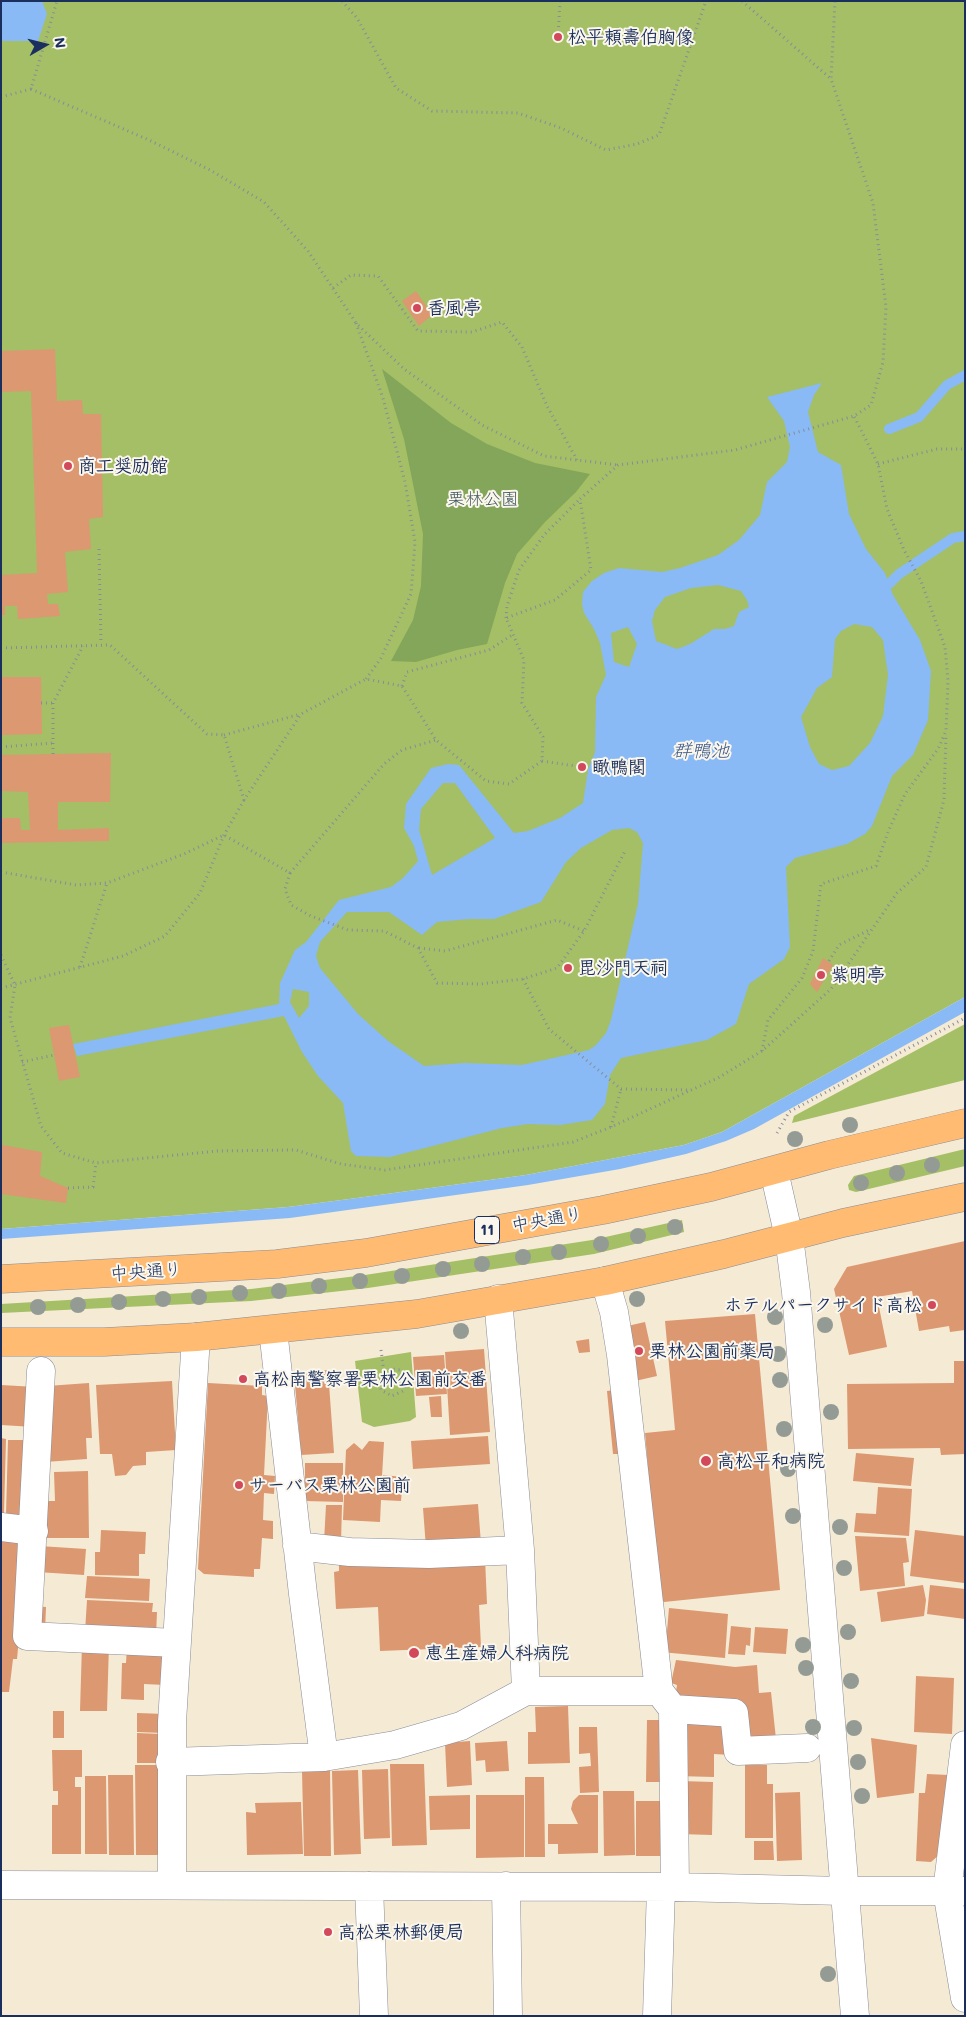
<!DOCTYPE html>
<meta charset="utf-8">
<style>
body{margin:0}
#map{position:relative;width:966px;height:2017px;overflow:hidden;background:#f5ead4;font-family:Mali,sans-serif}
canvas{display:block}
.frame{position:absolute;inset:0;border:2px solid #1b2f5e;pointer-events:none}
.north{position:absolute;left:20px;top:20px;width:50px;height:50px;-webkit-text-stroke:4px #fbf7ec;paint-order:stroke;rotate:82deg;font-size:14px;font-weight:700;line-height:20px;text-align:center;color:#1b2f5e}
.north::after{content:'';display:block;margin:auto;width:18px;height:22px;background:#1b2f5e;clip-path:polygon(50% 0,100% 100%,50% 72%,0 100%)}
</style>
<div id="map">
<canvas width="966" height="2017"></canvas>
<div class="frame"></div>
<div class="north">N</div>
</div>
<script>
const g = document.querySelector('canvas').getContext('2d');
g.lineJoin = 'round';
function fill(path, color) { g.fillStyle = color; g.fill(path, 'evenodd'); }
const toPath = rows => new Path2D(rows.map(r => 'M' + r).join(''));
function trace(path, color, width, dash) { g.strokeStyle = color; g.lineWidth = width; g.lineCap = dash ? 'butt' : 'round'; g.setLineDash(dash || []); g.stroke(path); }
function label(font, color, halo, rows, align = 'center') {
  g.font = font + ' Mali,"Klee One",sans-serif'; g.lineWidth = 4; g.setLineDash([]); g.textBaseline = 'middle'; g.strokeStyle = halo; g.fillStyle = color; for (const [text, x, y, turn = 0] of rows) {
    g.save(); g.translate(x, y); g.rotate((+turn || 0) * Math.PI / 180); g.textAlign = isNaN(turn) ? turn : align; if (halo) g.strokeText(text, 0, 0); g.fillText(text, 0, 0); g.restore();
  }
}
const green = toPath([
 [1,1,965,1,965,997,722,1132,684,1145,526,1175,357,1198,288,1207,1,1229],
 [965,1024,965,1080,792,1123,794,1116],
 [965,1149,965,1166,856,1192,849,1190,848,1185,854,1176],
 [682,1220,684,1232,594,1254,368,1288,251,1301,1,1313,1,1304,251,1289,365,1275,592,1240],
 [411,1352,416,1417,410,1421,374,1427,362,1422,355,1361]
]);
const forest = toPath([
 [382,369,451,423,487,444,535,463,590,474,576,492,545,522,517,554,505,583,487,644,457,650,416,662,391,661,413,620,421,586,423,534,404,439]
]);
const water = toPath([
 [1,1,42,1,47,14,38,41,1,41],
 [822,383,814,395,808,412,818,452,841,465,849,514,866,549,885,573,893,595,920,640,931,671,928,720,913,755,892,776,872,826,865,834,847,844,795,858,786,867,790,947,784,959,749,984,736,1024,707,1040,621,1058,610,1075,605,1104,592,1120,560,1125,528,1124,502,1128,390,1157,356,1156,351,1151,343,1103,318,1076,302,1052,284,1016,77,1056,73,1044,279,1004,280,983,295,950,306,942,339,900,391,887,403,878,418,861,414,846,404,828,406,804,431,768,448,764,459,765,514,833,528,831,560,818,583,803,588,770,595,752,596,697,606,675,600,643,594,629,584,613,582,604,583,592,592,581,604,573,619,568,662,572,680,568,718,555,739,540,760,515,767,482,787,462,790,447,784,421,767,397],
 [718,585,741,591,747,600,749,607,739,612,734,626,725,629,714,629,690,644,677,649,656,641,652,621,655,610,665,597,691,588],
 [854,624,872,627,883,640,888,675,883,716,870,743,849,766,832,770,819,764,810,747,801,717,817,688,832,677,835,639,841,631],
 [628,627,637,644,629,667,614,662,611,633],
 [443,783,455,783,495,838,432,875,419,830,421,809],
 [629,828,637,832,643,843,638,904,611,1020,606,1033,596,1045,589,1050,522,1065,465,1063,424,1066,388,1041,358,1014,320,968,316,956,320,942,347,912,389,912,422,935,437,922,469,919,494,919,541,902,566,862,581,848,612,830],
 [293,989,309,992,309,1006,299,1018,290,1002],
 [965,997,965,1012,754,1129,726,1141,686,1154,620,1169,528,1185,290,1218,1,1239,1,1229,288,1207,357,1198,526,1175,684,1145,722,1132]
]);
const stream = toPath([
 [889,429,919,417,947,385,965,375],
 [889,584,899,574,953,538,965,536]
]);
const building = toPath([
 [416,291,432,315,419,326,402,301],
 [55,349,57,401,82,400,83,414,101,414,103,517,89,519,91,549,65,552,68,592,47,594,48,604,58,604,60,616,18,619,17,606,5,606,5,615,1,615,1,575,37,573,31,391,1,392,1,351],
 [1,677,41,677,42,734,1,735],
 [111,753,110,802,58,802,58,830,109,828,109,841,1,843,1,818,20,818,21,830,30,830,28,792,1,791,1,755],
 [823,958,833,965,817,992,810,984],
 [69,1025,80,1077,59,1081,49,1028],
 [2,1145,42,1152,40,1176,68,1188,66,1203,1,1194],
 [965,1241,965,1330,950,1332,949,1326,919,1331,912,1291,877,1297,887,1347,849,1355,834,1289,847,1267],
 [755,1314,780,1590,664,1602,659,1597,645,1433,675,1430,665,1321],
 [645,1322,657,1376,635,1381,623,1327],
 [589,1339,590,1352,579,1353,576,1341],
 [484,1349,490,1432,450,1435,445,1352],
 [444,1355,447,1394,416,1396,413,1357],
 [954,1361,965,1361,965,1454,941,1455,940,1448,848,1449,847,1384,954,1383],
 [328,1370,334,1453,301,1455,294,1373],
 [172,1381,176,1450,146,1452,146,1465,133,1466,126,1475,115,1476,112,1454,100,1454,96,1385],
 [89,1383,92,1438,86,1438,87,1459,45,1462,47,1386],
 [208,1383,262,1386,262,1395,268,1396,264,1475,275,1476,274,1494,264,1493,263,1520,273,1521,273,1539,262,1538,260,1569,254,1569,254,1577,204,1574,198,1569],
 [1,1385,36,1387,34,1427,1,1425],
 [615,1390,622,1454,613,1454,607,1391],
 [441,1396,442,1417,431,1417,429,1397],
 [488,1436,490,1464,413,1469,411,1441],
 [1,1438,6,1439,4,1513,1,1513],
 [8,1440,32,1440,30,1516,6,1515],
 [369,1441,384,1442,381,1494,383,1475,403,1477,401,1501,381,1500,380,1522,343,1520,346,1450,354,1443,362,1450],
 [856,1453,914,1458,911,1486,853,1481],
 [305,1463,343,1463,343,1502,305,1501],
 [88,1471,89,1538,42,1538,41,1501,55,1501,54,1472],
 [878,1487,912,1489,909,1536,854,1532,856,1513,876,1514],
 [478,1504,481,1544,426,1548,423,1508],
 [326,1505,342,1505,341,1543,324,1542],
 [101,1530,146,1532,145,1554,139,1554,139,1576,95,1575,95,1552,100,1552],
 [915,1530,965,1536,964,1583,910,1576],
 [855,1536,906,1538,909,1562,903,1563,905,1586,860,1591],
 [1,1537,26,1539,26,1565,17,1659,13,1659,9,1692,1,1692],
 [39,1546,86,1549,84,1575,37,1572],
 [485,1558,487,1604,479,1605,481,1647,380,1651,378,1607,336,1609,334,1572,339,1571,339,1564],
 [87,1576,150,1579,149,1601,85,1598],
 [923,1585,926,1600,924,1616,881,1622,877,1592],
 [930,1585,965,1589,965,1619,927,1614],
 [87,1600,153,1603,152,1612,157,1612,156,1636,85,1632],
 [34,1606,46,1607,45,1631],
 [669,1608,728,1614,725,1658,661,1652,663,1630,667,1631],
 [731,1626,751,1628,750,1646,746,1645,745,1655,728,1654],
 [755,1627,788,1629,786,1654,753,1652],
 [82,1644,109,1644,107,1711,80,1711],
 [127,1646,167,1647,165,1685,144,1684,144,1700,121,1699,122,1663,126,1663],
 [676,1660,735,1667,757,1665,759,1693,771,1692,776,1739,743,1742,739,1707,675,1698,677,1685,671,1683],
 [916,1676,954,1678,952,1734,914,1732],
 [568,1706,570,1763,528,1764,528,1732,536,1732,535,1707],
 [53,1711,64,1711,64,1738,53,1738],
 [137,1713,165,1714,164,1733,137,1732],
 [677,1716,730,1717,730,1755,714,1754,714,1777,676,1776],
 [647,1720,668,1720,669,1782,646,1782],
 [579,1727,597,1727,599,1792,580,1793,579,1767,591,1766,590,1753,579,1754],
 [137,1733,161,1734,161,1763,137,1763],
 [871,1738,917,1745,914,1793,877,1798],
 [470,1741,472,1785,447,1787,445,1743],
 [507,1741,509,1771,486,1772,485,1760,476,1761,475,1743],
 [52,1750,82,1750,82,1777,75,1777,75,1787,81,1787,81,1854,52,1854,52,1805,58,1805,58,1791,53,1791],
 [390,1764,424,1764,427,1845,392,1846],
 [135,1765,162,1765,163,1855,136,1855],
 [745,1765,767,1765,767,1784,773,1784,773,1838,745,1838],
 [388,1769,390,1838,364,1839,362,1770],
 [330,1770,331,1856,304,1856,302,1771],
 [358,1770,361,1854,334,1855,332,1771],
 [927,1774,948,1775,941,1853,931,1862,916,1861,919,1793,925,1793],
 [108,1775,133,1775,134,1855,109,1855],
 [85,1776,106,1776,107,1854,85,1854],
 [525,1777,544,1777,545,1857,525,1857],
 [680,1781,713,1782,712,1835,679,1834],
 [603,1791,634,1791,635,1855,604,1856],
 [800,1792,802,1860,777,1861,775,1793],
 [470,1795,470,1829,430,1830,429,1796],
 [476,1795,524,1795,524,1857,476,1858],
 [579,1795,598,1795,598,1853,558,1854,558,1844,548,1844,548,1824,578,1824,571,1809,573,1801],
 [636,1801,670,1801,670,1856,636,1856],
 [301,1802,303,1854,247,1855,246,1812,256,1813,255,1803],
 [754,1841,773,1841,774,1860,754,1860]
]);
const path = toPath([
 [342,1,357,18,396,88,432,111,518,113,561,128,606,150,637,144,659,135,706,1],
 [742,1,831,79,835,1],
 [558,37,560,1],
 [31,89,149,140,210,170,264,202,308,251,356,323,404,369,482,425,544,456,618,465],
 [1,97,31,89,57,1],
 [333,288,351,275,378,276,418,331,472,332,502,322,522,347,547,406,577,460],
 [356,323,383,398,405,482,415,542,411,594,381,658,366,679],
 [878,464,937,449,965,449],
 [99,549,101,644],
 [506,618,507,606,519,570,544,535,579,500],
 [1,648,110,645,207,734,224,735,244,800,301,714,366,679,402,686,436,740,486,781,509,784,542,761,543,737,522,703,524,660,506,618,555,600,591,570,580,499,618,465,735,450,854,416,871,405,883,362,886,307,873,203,831,79],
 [402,686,407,672,489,650,512,635],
 [41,703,53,703],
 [224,735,301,714],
 [1,747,53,743],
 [53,754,53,703,83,646],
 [542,761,582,767],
 [1,872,76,885,107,883,184,854,224,835,290,873,384,764,402,750,436,740],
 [290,873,285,889,291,905,311,916,348,930,384,931,418,948,437,983,480,984,523,979,557,968,584,931,626,849],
 [419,948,445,951,557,920,584,931],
 [1,955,15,985,10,1018,41,1126,62,1153,96,1163,217,1151,296,1150,341,1164,385,1170,573,1142,611,1127,691,1090],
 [829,961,839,945,871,929],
 [80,967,107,883],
 [523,979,549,1029,621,1089,691,1090,718,1078,762,1051,831,989,897,893,926,867,944,800,946,734],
 [1,988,123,956,165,936,200,893,224,835,244,800],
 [762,1051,768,1020,802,978,813,951,821,884,876,866,888,832,905,794,938,749,946,731,948,681,945,647,921,581,904,550,887,509,878,464,854,416],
 [22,1062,54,1055],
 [611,1127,621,1089],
 [777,1133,789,1112,965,1018],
 [68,1188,93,1187,96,1163],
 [381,1350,384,1372,379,1383,381,1390,392,1396,403,1391,406,1385,405,1377,400,1370,392,1369,384,1372]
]);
const minor = toPath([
 [774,1171,789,1237,796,1292,855,2016],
 [605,1281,614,1312,621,1355,659,1691,673,1709,675,1887],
 [273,1330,303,1594,324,1757,395,1745,461,1726,526,1691,520,1550,498,1299],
 [41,1371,27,1636,176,1643],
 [1,1527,34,1531],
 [297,1546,350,1552,429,1554,520,1550],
 [526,1691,659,1691],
 [673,1709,734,1713,738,1751,807,1748],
 [965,1745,947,1891,965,1998],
 [170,1762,324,1757],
 [172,1884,172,1722,196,1337],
 [1,1885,675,1887,844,1891,965,1891],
 [369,1886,374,2016],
 [506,1886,508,2016],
 [657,2016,661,1888]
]);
const highway = toPath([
 [1,1279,277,1264,366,1253,603,1210,711,1187,829,1155,965,1123],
 [1,1342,104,1342,196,1337,417,1314,605,1281,724,1254,843,1223,965,1197]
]);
const trees = [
 [850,1125],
 [795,1139],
 [932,1165],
 [897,1173],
 [861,1183],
 [675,1227],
 [638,1236],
 [601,1244],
 [559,1252],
 [523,1257],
 [482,1264],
 [443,1269],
 [402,1276],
 [360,1281],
 [319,1286],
 [279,1291],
 [240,1293],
 [199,1297],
 [163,1299],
 [637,1299],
 [119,1302],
 [78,1305],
 [38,1307],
 [775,1317],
 [825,1325],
 [461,1331],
 [778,1354],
 [780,1380],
 [831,1412],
 [784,1429],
 [788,1469],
 [793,1516],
 [840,1527],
 [844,1568],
 [848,1632],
 [803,1645],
 [806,1668],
 [851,1681],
 [813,1727],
 [854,1728],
 [858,1762],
 [862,1796],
 [828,1974]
];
const markers = [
 [558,37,5,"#d1495b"],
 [417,308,5,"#d1495b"],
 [68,466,5,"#d1495b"],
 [582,767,5,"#d1495b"],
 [568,968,5,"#d1495b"],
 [821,975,5,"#d1495b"],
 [932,1305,5,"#d1495b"],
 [639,1351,5,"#d1495b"],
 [243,1379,5,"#d1495b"],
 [706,1461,6,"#d1495b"],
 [239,1485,5,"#d1495b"],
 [414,1653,6,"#d1495b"],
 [328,1932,5,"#d1495b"]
];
const shields = [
 [487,1230,25]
];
const shieldNames = [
 ["11",487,1230]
];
const poiNames = [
 ["松平頼壽伯胸像",568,37],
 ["香風亭",427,308],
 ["商工奨励館",78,466],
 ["瞰鴨閣",592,767],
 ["毘沙門天祠",578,968],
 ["紫明亭",831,975],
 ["ホテルパークサイド高松",922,1305,"right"],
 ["栗林公園前薬局",649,1351],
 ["高松南警察署栗林公園前交番",253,1379],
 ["高松平和病院",717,1461],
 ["サーバス栗林公園前",249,1485],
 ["恵生産婦人科病院",425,1653],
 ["高松栗林郵便局",338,1932]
];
const parkNames = [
 ["栗林公園",483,499]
];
const streetNames = [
 ["中央通り",547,1220,-10],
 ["中央通り",146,1272,-4]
];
const waterNames = [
 ["群鴨池",701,751]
];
fill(green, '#a4bf65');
fill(forest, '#83a65a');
fill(water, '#89baf5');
trace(stream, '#89baf5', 10);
fill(building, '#dc9871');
trace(minor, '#888c99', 29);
trace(highway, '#888c99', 29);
trace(path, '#888c99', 3, [1, 4]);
trace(minor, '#fff', 28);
trace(highway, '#febb71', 28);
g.fillStyle = '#949b94';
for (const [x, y] of trees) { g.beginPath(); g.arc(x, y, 8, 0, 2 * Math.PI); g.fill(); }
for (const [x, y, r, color] of markers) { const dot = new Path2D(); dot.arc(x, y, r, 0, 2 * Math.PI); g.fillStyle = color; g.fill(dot); trace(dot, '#fbf7ec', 2); }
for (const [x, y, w] of shields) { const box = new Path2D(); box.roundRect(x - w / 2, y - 13.5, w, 27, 4); g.fillStyle = '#fbf7ec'; g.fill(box); trace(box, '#1b2f5e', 1); }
label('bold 16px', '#1b2f5e', null, shieldNames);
label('bold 18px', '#1b2f5e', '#fbf7ec', poiNames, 'left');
label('18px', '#445a60', '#fbf7ec', parkNames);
label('18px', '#1b2f5e', '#fbf7ec', streetNames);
label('italic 19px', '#3c598b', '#fbf7ec', waterNames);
</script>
